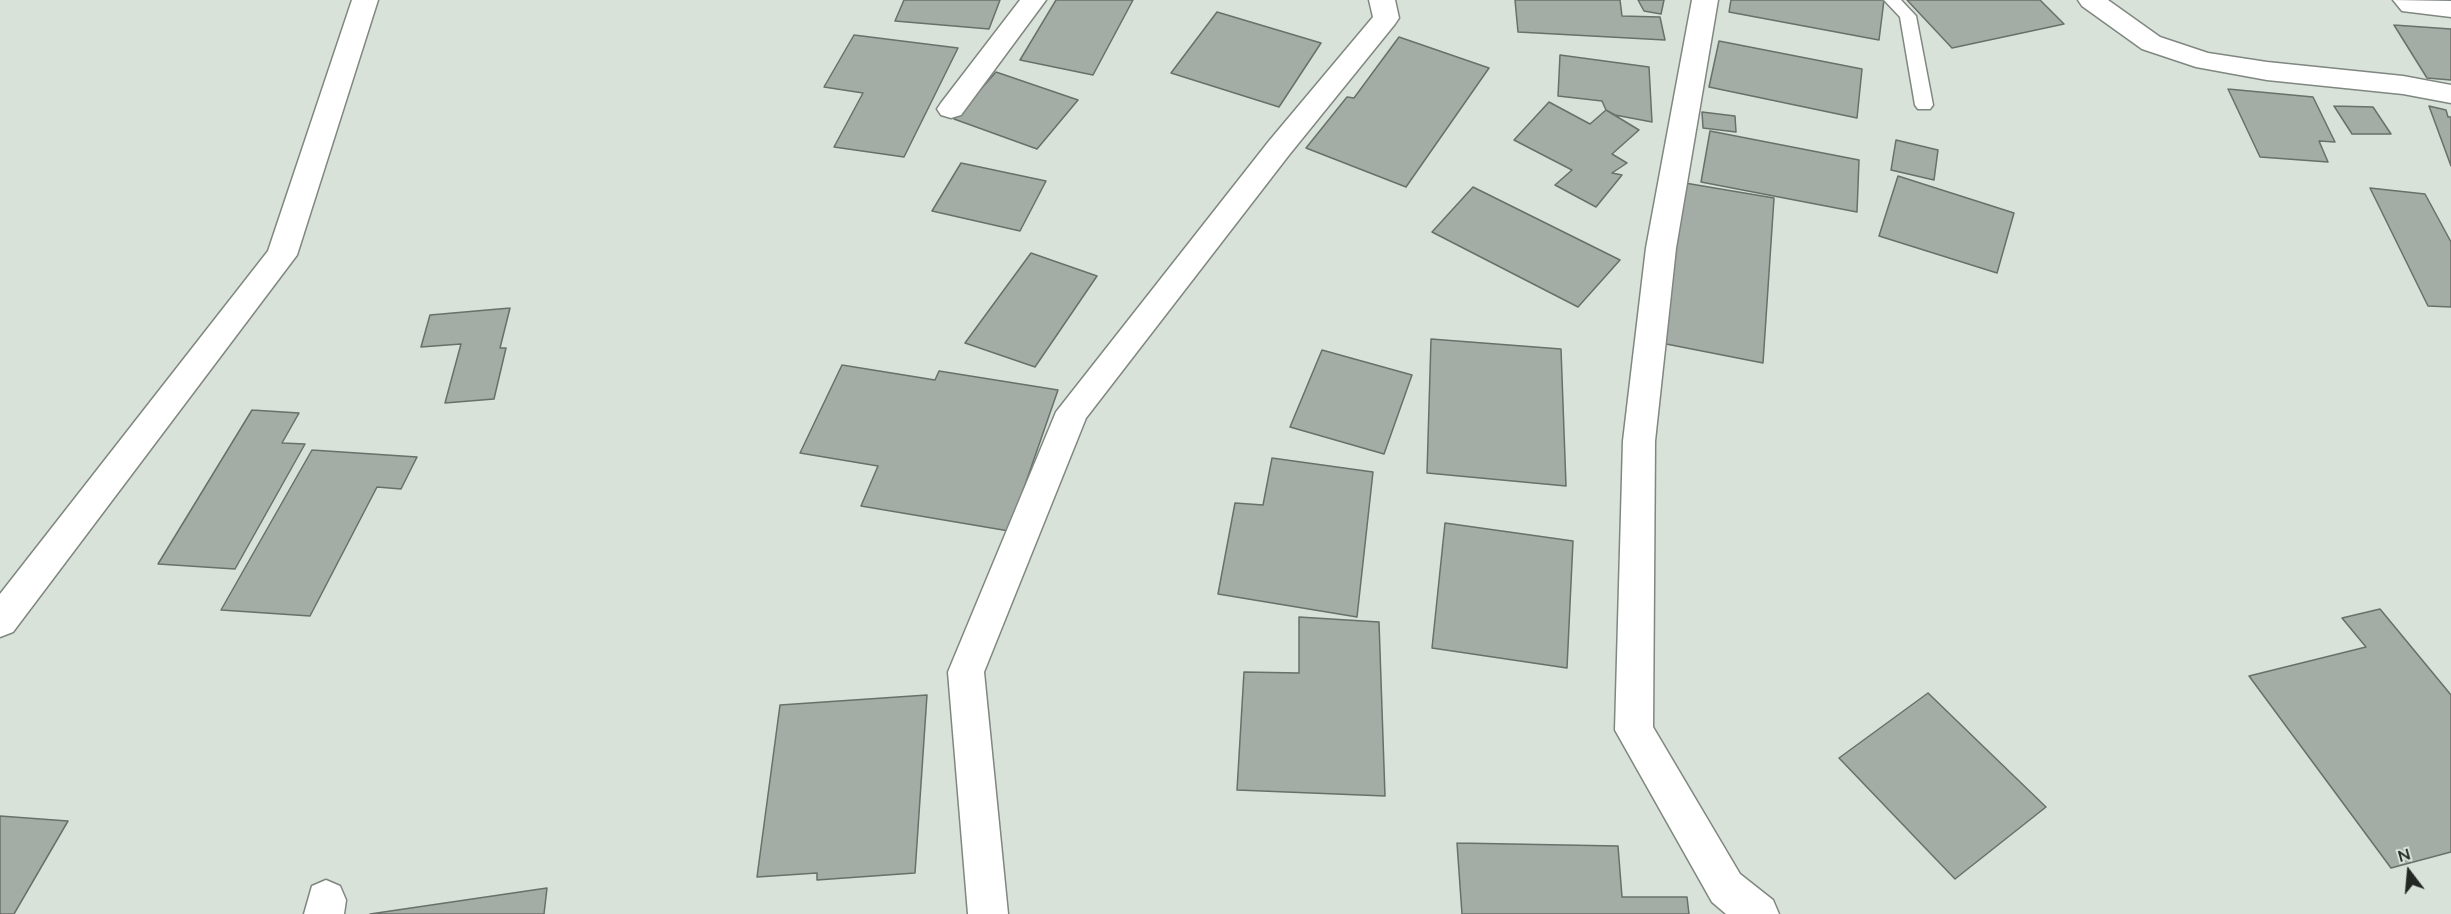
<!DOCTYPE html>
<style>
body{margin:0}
#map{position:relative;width:2451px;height:914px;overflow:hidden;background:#d9e2d9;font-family:Lato,sans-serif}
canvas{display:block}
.north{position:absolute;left:2379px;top:842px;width:60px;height:60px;-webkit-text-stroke:4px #d9e2d9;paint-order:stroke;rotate:344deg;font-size:16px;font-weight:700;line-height:24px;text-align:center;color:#242825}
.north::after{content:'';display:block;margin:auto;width:21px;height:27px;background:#242825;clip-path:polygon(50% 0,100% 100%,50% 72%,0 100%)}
</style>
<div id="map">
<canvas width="2451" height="914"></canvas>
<div class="north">N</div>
</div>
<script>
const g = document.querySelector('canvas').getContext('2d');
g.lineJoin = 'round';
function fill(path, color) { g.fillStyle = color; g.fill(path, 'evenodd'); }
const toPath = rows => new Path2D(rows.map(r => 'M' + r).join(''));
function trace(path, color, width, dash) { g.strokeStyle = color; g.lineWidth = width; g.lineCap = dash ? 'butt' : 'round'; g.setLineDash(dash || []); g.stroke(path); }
const building = toPath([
 [904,0,1000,0,989,29,895,21,904,0],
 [1056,0,1133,0,1093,75,1020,60,1056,0],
 [1515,0,1620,0,1622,16,1660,17,1665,40,1518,32,1515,0],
 [1638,0,1664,0,1661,14,1644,11,1638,0],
 [1731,0,1884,0,1879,40,1729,12,1731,0],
 [1907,0,2040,0,2064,24,1952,48,1907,0],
 [1217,12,1321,43,1279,107,1171,73,1217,12],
 [2394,25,2451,29,2451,80,2427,78,2394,25],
 [854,35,958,48,904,157,834,147,863,93,824,87,854,35],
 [1399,37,1489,68,1406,187,1306,148,1347,97,1354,98,1399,37],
 [1719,41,1862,69,1857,118,1709,87,1719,41],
 [1560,55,1649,67,1652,122,1615,115,1606,110,1602,101,1558,96,1560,55],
 [996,72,1078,100,1037,149,954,119,996,72],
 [2228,89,2313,97,2335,142,2319,141,2328,162,2260,157,2228,89],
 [1549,102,1590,124,1606,110,1639,130,1612,154,1627,163,1612,173,1622,175,1596,207,1555,185,1572,170,1514,140,1549,102],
 [2334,106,2373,107,2391,134,2352,134,2334,106],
 [2429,106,2446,110,2448,117,2451,117,2451,166,2429,106],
 [1702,112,1735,116,1736,132,1703,128,1702,112],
 [1710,131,1859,160,1857,212,1701,182,1710,131],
 [1896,140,1938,150,1934,180,1891,170,1896,140],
 [961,163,1046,181,1020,231,932,211,961,163],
 [1898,176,2014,213,1997,273,1879,236,1898,176],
 [1679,182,1774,198,1763,363,1656,342,1679,182],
 [1473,187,1620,260,1578,307,1432,232,1473,187],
 [2370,188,2425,194,2451,242,2451,307,2428,306,2370,188],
 [1031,253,1097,276,1035,367,965,343,1031,253],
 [510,308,500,348,506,348,494,399,445,403,461,344,421,347,430,315,510,308],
 [1431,339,1561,349,1566,486,1427,473,1431,339],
 [1322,350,1412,375,1384,454,1290,427,1322,350],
 [842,365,935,380,939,371,1058,390,1009,531,861,506,878,466,800,453,842,365],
 [252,410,299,413,282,443,305,444,235,569,158,564,252,410],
 [312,450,417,457,401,489,377,487,310,616,221,610,312,450],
 [1272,458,1373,472,1357,617,1218,594,1235,503,1263,505,1272,458],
 [1445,523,1573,541,1567,668,1432,648,1445,523],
 [2380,609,2451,695,2451,852,2391,868,2249,676,2366,647,2342,618,2380,609],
 [1299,617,1379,622,1385,796,1237,790,1244,672,1299,673,1299,617],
 [1928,693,2046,807,1955,879,1839,758,1928,693],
 [927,695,915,873,817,880,817,873,757,877,780,705,927,695],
 [0,816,68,821,14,914,0,914,0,816],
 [1457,843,1618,846,1622,897,1687,897,1689,914,1462,914,1457,843],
 [547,888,544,914,370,914,547,888]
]);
const lane = toPath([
 [1884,0,1901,0,1916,16,1933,105,1930,109,1918,109,1915,105,1900,17,1884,0]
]);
const street = toPath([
 [352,0,378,0,297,255,13,632,0,637,0,594,268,251,352,0],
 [1020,0,1046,0,961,115,951,118,941,115,937,109,941,103,1020,0],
 [1369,0,1395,0,1399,18,1395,24,1289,155,1086,418,984,672,1008,914,968,914,948,672,1056,412,1269,141,1373,17,1369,0],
 [1692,0,1718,0,1676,248,1655,441,1653,727,1740,874,1773,900,1779,914,1726,914,1712,902,1615,730,1623,441,1646,248,1692,0],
 [2078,0,2108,0,2160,37,2208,53,2267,62,2403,76,2451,85,2451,103,2403,94,2267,80,2196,67,2142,49,2082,6,2078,0],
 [2393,0,2451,1,2451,17,2402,11,2393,0],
 [326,880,340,886,346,900,344,914,304,914,312,886,326,880]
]);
fill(building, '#a4ada5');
trace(building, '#687069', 1.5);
trace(lane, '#7f8780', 3);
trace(street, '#7f8780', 3);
fill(lane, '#fff');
fill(street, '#fff');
</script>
